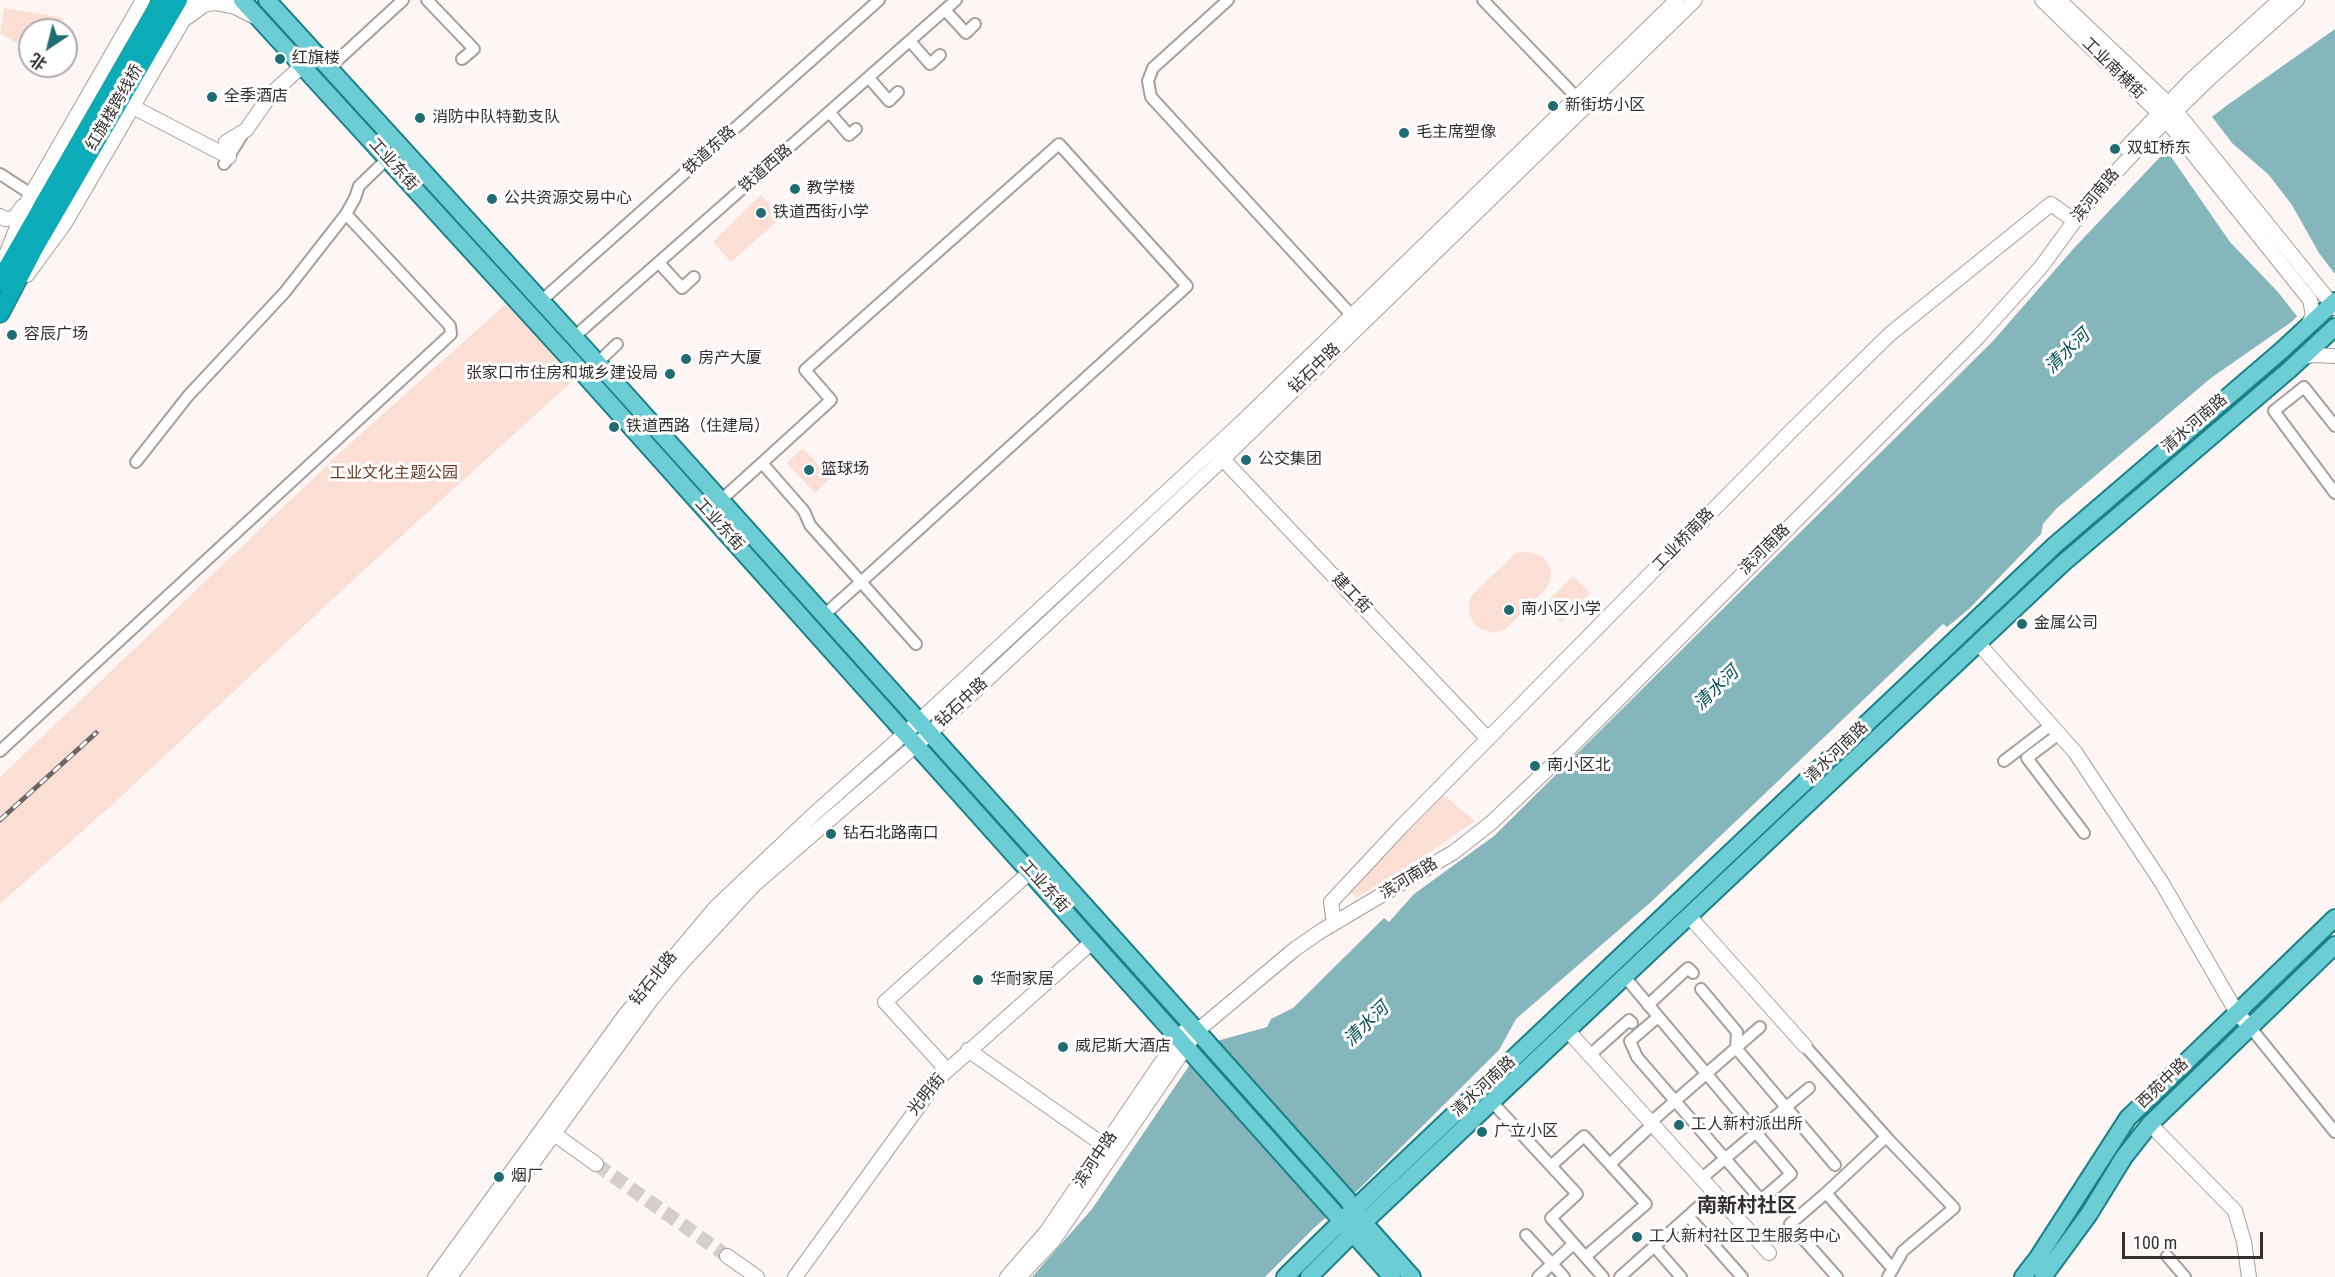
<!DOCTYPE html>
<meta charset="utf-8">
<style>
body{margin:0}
#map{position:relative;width:2335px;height:1277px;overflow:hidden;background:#fdf6f4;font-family:"Roboto Condensed","Noto Sans SC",sans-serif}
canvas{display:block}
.north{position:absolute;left:18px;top:18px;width:60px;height:60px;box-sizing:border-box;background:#fff;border:2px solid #aeacac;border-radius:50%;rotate:215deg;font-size:16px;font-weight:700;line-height:24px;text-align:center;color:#35302f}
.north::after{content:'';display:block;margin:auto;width:21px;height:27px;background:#206c73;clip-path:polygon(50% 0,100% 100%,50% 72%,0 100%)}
.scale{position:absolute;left:2122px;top:1232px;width:141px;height:27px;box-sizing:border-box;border:3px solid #35302f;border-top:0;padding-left:8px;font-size:18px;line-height:21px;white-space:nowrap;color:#35302f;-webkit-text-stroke:4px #fff;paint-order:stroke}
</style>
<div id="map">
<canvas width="2335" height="1277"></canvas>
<div class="north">北</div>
<div class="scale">100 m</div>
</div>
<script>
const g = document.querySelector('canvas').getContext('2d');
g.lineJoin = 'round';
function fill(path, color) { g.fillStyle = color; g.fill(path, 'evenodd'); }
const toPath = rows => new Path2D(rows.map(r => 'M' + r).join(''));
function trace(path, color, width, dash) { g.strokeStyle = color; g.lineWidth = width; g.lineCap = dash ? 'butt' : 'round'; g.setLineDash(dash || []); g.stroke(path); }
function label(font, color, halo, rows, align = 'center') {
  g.font = font + ' "Roboto Condensed","Noto Sans SC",sans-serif'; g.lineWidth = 6; g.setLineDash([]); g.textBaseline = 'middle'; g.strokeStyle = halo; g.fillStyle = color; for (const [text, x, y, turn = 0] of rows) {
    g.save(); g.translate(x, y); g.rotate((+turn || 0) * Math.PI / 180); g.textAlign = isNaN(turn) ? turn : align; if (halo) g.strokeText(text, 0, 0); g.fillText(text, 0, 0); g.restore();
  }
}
const green = toPath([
 [4,8,60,17,63,19,64,26,61,30,30,30,30,51,0,33],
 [761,195,781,218,731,262,713,242],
 [507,303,575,379,364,570,113,804,0,904,0,777,342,451],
 [803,448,830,478,815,493,787,463],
 [1528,552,1542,556,1548,564,1551,571,1550,581,1546,589,1506,629,1493,633,1481,629,1475,625,1469,614,1469,601,1473,594,1516,553],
 [1573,576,1590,593,1561,622,1544,605],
 [1444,795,1475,821,1424,856,1356,898,1350,891]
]);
const water = toPath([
 [2335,29,2335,282,2290,323,2211,378,2056,509,2043,524,2041,534,1969,609,1947,627,1943,624,1651,902,1516,1019,1499,1050,1355,1193,1315,1227,1265,1277,1032,1277,1092,1209,1191,1063,1217,1041,1267,1027,1271,1019,1293,1008,1384,918,1389,922,1414,894,1494,836,1993,341,2075,247,2161,156,2226,106]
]);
const pier = toPath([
 [2210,114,2232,143,2269,175,2292,205,2319,253,2335,274,2335,286,2299,319,2278,292,2230,242,2165,148]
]);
const secondaryTunnel = toPath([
 [596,1164,727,1256]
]);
const street = toPath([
 [427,0,474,49,462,59],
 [1228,0,1153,68,1148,81,1151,97,1356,320],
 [1483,0,1581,102],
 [945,10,966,33,975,24],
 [910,41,930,64,940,55],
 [329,68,403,0],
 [869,78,889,101,898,92],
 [830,113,849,135,856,129],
 [224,164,244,132],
 [0,174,31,194],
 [659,263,682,288,694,277],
 [541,301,879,0],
 [574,337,956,0],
 [597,363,617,344],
 [2335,426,2304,387,2274,411,2335,493],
 [136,462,188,396,285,292,346,214,355,198,359,186,387,159],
 [721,500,762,463],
 [824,615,861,582,1187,286,1059,144,805,370,831,400,762,463,804,511,810,525,861,582,916,644],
 [2059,734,2027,758,2084,833],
 [0,751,451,334,450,326,346,214],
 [2004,761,2051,725],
 [1625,977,1791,1174,1761,1200,1637,1057,1630,1041,1658,1017],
 [1701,989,1737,1032,1736,1048,1835,1165],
 [1648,1005,1688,968,1693,973],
 [2250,1027,2335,1132],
 [1805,1046,1889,1140,1954,1208,1903,1251,1888,1277],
 [1590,1055,1629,1020,1632,1023],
 [1492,1102,1577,1194,1551,1218,1603,1277],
 [1651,1122,1760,1027],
 [1610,1164,1653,1124],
 [1551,1166,1584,1136,1646,1204,1585,1257],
 [1702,1178,1809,1088],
 [1826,1193,1886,1137],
 [1688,1216,1742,1277],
 [1526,1235,1564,1277],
 [1654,1246,1681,1277],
 [2167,1256,2185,1277],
 [1538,1277,1570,1247],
 [1620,1277,1715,1192],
 [1837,1277,1790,1224,1826,1193,1893,1269]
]);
const secondary = toPath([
 [2042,0,2166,120,2310,300,2313,315,2307,327],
 [2059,0,2175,110,2335,308],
 [188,17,204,5,215,3,235,7,255,17],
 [133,107,229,157],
 [226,142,246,130,272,93,302,66],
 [2126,148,2191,80,2280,0],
 [0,216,5,219,14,218,23,206],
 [3,262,28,200,143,0],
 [27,275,65,223,195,0],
 [2301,358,2313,355,2335,356],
 [1217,453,1488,739],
 [1978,643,2075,752,2162,883,2237,1013,2250,1027],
 [1689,916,1805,1046],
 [1334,923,1331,902,1402,826,1791,431,1890,334,2051,204,2075,221],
 [1568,1031,1769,1253],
 [968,1050,1105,1146],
 [947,1070,885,1002,1030,872],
 [2150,1124,2235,1211,2244,1242,2249,1277],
 [554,1134,596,1164],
 [727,1256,757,1277],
 [435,1277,625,1015,716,907,814,814,919,721,1241,423,1677,0],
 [450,1277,651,1000,679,966,754,885,930,733,1223,459,1695,0],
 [795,1277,940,1077,1092,942],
 [1007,1277,1047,1231,1178,1038,1185,1031],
 [1019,1277,1053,1241,1197,1031,1295,949,1321,931,1454,852,1491,823,1569,749,1979,336,2041,267,2090,200,2141,145,2211,77,2297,0]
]);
const primary = toPath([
 [242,0,581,371,1392,1277],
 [267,0,595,360,1197,1031,1347,1199,1364,1223,1412,1277],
 [1285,1277,1348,1215,2055,545,2281,351,2335,301],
 [1309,1277,1360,1226,2062,564,2289,370,2335,327],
 [2023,1277,2037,1259,2128,1118,2335,918],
 [2043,1277,2089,1214,2124,1157,2150,1124,2335,945]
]);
const highway = toPath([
 [0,281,162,0],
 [0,313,34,248,178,0]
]);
const rail = toPath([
 [0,820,96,733]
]);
const markers = [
 [280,59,6,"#206c73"],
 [212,97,6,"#206c73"],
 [1553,106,6,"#206c73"],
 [420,118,6,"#206c73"],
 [1404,133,6,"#206c73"],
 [2115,149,6,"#206c73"],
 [795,189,6,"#206c73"],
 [492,199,6,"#206c73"],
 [761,213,6,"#206c73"],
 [12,335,6,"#206c73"],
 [686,359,6,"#206c73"],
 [670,374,6,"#206c73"],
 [614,427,6,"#206c73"],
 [1246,460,6,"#206c73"],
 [809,470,6,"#206c73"],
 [1509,610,6,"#206c73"],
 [2022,624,6,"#206c73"],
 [1535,766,6,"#206c73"],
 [831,834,6,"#206c73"],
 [978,980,6,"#206c73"],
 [1063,1047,6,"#206c73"],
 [1679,1125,6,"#206c73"],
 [1482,1132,6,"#206c73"],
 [499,1177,6,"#206c73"],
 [1637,1237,6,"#206c73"]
];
const poiNames = [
 ["红旗楼",292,59],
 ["全季酒店",224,97],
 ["新街坊小区",1565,106],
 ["消防中队特勤支队",432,118],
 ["毛主席塑像",1416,133],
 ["双虹桥东",2127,149],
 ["教学楼",807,189],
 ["公共资源交易中心",504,199],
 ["铁道西街小学",773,213],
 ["容辰广场",24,335],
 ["房产大厦",698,359],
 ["张家口市住房和城乡建设局",658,374,"right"],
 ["铁道西路（住建局）",626,427],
 ["公交集团",1258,460],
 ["篮球场",821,470],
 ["南小区小学",1521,610],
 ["金属公司",2034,624],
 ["南小区北",1547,766],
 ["钻石北路南口",843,834],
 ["华耐家居",990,980],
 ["威尼斯大酒店",1075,1047],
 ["工人新村派出所",1691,1125],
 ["广立小区",1494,1132],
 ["烟厂",511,1177],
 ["工人新村社区卫生服务中心",1649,1237]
];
const streetNames = [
 ["工业南横街",2113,69,44],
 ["红旗楼跨线桥",115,108,-60],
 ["铁道东路",710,151,-42],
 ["工业东街",393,165,48],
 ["铁道西路",766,169,-41],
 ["滨河南路",2096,196,-50],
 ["钻石中路",1315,369,-44],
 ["清水河南路",2195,424,-41],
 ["工业东街",719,525,48],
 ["工业桥南路",1684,540,-46],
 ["滨河南路",1765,550,-45],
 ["建工街",1351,594,46],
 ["钻石中路",962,703,-43],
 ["清水河南路",1837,753,-44],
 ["滨河南路",1409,879,-31],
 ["工业东街",1044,887,48],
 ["钻石北路",654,979,-51],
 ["西苑中路",2163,1084,-44],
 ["清水河南路",1484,1087,-43],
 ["光明街",927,1095,-51],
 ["滨河中路",1096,1160,-56]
];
const parkNames = [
 ["工业文化主题公园",394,474]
];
const waterNames = [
 ["清水河",2068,352,-44],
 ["清水河",1717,689,-44],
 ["清水河",1367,1025,-44]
];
const quarterNames = [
 ["南新村社区",1747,1207]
];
fill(green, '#fcdfd4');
fill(water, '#84b6bb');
fill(pier, '#fdf6f4');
trace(secondaryTunnel, '#d5cecd', 14, [14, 7]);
trace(street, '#a89e9a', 14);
trace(secondary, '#a89e9a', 16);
trace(primary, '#1a8188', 20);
trace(highway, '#1a8188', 21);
trace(street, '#fff', 10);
trace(secondary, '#fff', 14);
trace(primary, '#6dcdd4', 16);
trace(highway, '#0bacb8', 18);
trace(rail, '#6c6665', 5);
trace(rail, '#fff', 3, [9]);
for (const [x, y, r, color] of markers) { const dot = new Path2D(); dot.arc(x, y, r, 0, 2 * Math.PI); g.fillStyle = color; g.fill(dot); trace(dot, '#fff', 2); }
label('16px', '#35302f', '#fff', poiNames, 'left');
label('16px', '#35302f', '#fff', streetNames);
label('16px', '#6f3a24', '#fff', parkNames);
label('italic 18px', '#065259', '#fff', waterNames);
label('bold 20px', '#35302f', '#fff', quarterNames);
</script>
